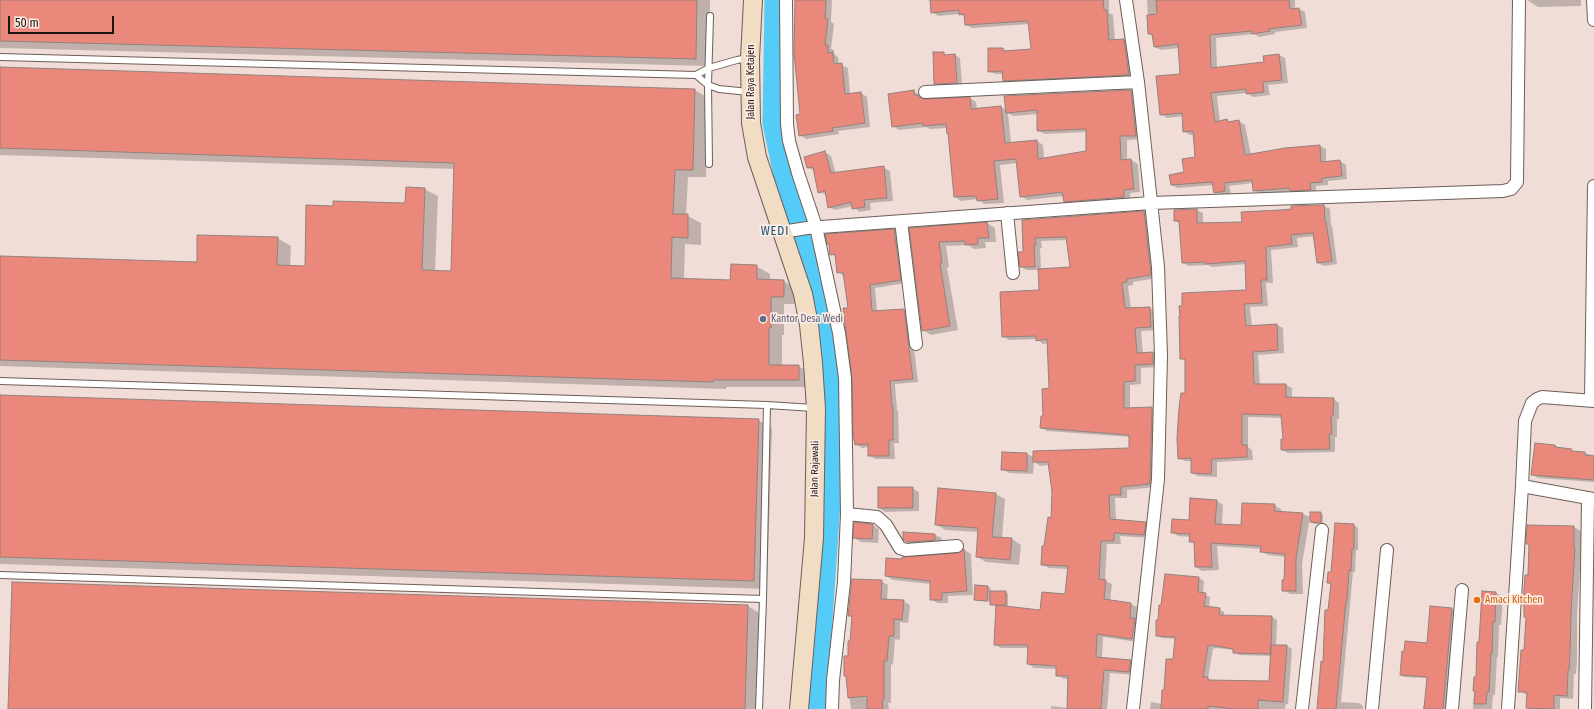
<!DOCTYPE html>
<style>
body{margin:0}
#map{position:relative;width:1594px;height:709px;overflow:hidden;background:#f0ddd7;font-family:"Fira Sans Condensed",sans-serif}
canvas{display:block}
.scale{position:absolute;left:8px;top:16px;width:106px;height:18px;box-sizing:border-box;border:2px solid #1c1613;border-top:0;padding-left:5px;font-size:12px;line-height:14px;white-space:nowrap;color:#1c1613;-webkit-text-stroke:3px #fdebe4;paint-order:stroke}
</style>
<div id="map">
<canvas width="1594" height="709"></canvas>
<div class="scale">50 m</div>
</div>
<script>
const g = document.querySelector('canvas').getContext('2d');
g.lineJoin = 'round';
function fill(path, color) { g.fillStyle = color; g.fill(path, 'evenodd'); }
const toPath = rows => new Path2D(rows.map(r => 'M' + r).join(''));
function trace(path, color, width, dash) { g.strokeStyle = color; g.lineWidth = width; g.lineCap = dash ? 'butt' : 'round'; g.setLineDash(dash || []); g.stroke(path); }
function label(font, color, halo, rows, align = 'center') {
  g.font = font + ' "Fira Sans Condensed",sans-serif'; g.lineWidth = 3.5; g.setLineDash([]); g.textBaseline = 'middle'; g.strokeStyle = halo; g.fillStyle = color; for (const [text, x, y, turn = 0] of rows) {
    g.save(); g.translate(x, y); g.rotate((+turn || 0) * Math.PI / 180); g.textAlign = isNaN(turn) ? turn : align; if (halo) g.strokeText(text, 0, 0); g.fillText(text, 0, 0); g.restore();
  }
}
const shadow = toPath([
 [0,0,710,0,709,66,0,48],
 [795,0,832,0,831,22,834,24,831,49,834,50,834,54,838,57,839,64,848,68,850,94,861,93,867,97,870,127,838,131,839,134,806,139,800,135,801,115,795,53],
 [931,0,1109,0,1109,13,1113,15,1115,41,1124,40,1130,43,1135,78,1010,84,1004,80,1004,74,995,74,989,71,1003,49,1008,52,1032,50,1030,24,972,28,966,25,965,17,960,14,938,16,932,12],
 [1147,0,1295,0,1295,9,1299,9,1305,12,1307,28,1275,32,1275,34,1259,37,1254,34,1216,38,1217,69,1265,63,1279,55,1285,58,1288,83,1268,85,1270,95,1253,97,1247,93,1217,96,1220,122,1227,120,1231,123,1239,121,1245,125,1251,155,1320,146,1326,149,1326,162,1340,161,1346,165,1347,179,1328,181,1328,185,1316,186,1316,193,1297,194,1292,191,1260,194,1254,190,1253,183,1229,186,1231,194,1221,195,1215,192,1214,185,1178,188,1171,185,1185,173,1196,158,1194,135,1190,135,1184,131,1183,116,1167,118,1161,114,1181,74,1179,48,1161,50,1155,47,1154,36,1149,34],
 [1527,0,1581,0,1581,6,1538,7],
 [943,53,948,56,955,55,960,58,962,86,941,87,935,83],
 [0,68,695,90,708,98,706,177,688,177,686,215,701,223,701,245,685,244,684,279,731,281,756,266,770,274,770,280,783,281,797,288,797,304,784,304,784,335,782,335,782,366,798,366,812,374,812,387,726,387,726,389,0,366,0,257,198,263,277,238,291,246,290,266,305,267,334,207,406,204,424,189,438,196,435,271,452,272,455,169,0,155],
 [914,91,925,100,970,98,976,102,977,109,1001,107,1007,110,1131,91,1138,95,1142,139,1127,140,1127,160,1131,160,1138,164,1140,192,1130,193,1130,201,1071,205,1065,201,1064,196,1027,200,1021,196,1017,163,1000,165,1004,203,984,204,978,199,961,201,955,197,949,134,948,133,947,128,930,129,926,127,899,130,893,126],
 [1008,113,1013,116,1038,114,1038,131,1045,134,1087,132,1087,152,1044,159,1043,145,1037,141,1011,143],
 [825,152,831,156,836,174,884,168,890,171,893,201,870,203,871,210,859,212,853,206,835,210,829,207,827,195,819,192,815,171,808,168],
 [1324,206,1330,209,1331,225,1332,226,1337,264,1324,266,1318,263,1315,236,1297,238,1298,247,1271,250,1273,283,1266,283,1268,306,1250,307,1252,327,1277,325,1283,328,1284,353,1258,355,1260,385,1286,385,1292,388,1292,398,1333,399,1339,403,1339,419,1337,419,1337,437,1335,437,1335,452,1288,453,1282,450,1284,440,1282,418,1248,417,1248,447,1252,450,1253,460,1217,462,1217,477,1198,476,1192,473,1192,461,1185,461,1179,458,1186,394,1186,361,1181,358,1181,316,1247,291,1246,264,1212,267,1208,265,1189,266,1183,263,1180,223,1175,221,1197,210,1203,213,1203,224,1244,223,1242,212,1255,211,1258,213,1292,209,1292,207],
 [1144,212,1151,216,1157,278,1133,282,1133,285,1128,286,1131,308,1149,308,1156,312,1157,330,1141,331,1143,354,1153,353,1159,357,1159,367,1141,368,1141,384,1130,385,1130,409,1152,408,1158,412,1156,487,1127,490,1127,498,1115,498,1116,520,1146,523,1152,526,1151,538,1120,536,1121,544,1107,544,1105,581,1112,584,1110,601,1131,604,1137,607,1136,620,1141,623,1138,642,1103,637,1102,659,1130,661,1137,665,1136,675,1110,673,1107,709,1051,709,1051,706,1068,708,1069,679,1064,679,1057,675,1057,669,1034,668,1028,664,1029,648,1001,648,995,645,997,606,991,604,991,602,978,601,975,599,988,587,991,589,990,592,1006,592,1008,594,1008,608,1041,611,1066,595,1069,569,1049,568,1042,564,1052,519,1053,492,1049,465,1040,466,1034,462,1033,474,1009,473,1002,469,1003,453,1027,454,1034,457,1130,449,1130,437,1047,431,1041,427,1050,389,1049,343,1043,344,1037,339,1009,340,1003,336,1040,291,1039,270,1027,270,1021,267,1024,253,1023,221],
 [1068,240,1071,267,1041,270,1040,248,1042,248,1041,241],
 [987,223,995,228,996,242,985,242,986,248,974,249,968,245,946,246,949,267,947,268,958,330,931,335,923,330,911,229],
 [894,230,900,234,906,283,875,288,877,311,904,310,910,314,918,382,895,384,897,410,898,411,899,443,894,443,895,459,875,459,869,455,869,447,862,448,856,444,849,309,844,276,838,272,836,257,831,254,831,245,828,244,826,235],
 [0,396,758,420,772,428,767,589,0,564],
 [1536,444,1555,446,1575,452,1594,455,1594,482,1538,478,1532,474],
 [912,488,919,492,919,511,885,512,879,508],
 [996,494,1005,499,1002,539,1012,539,1021,545,1019,565,986,562,977,557,979,532,945,530,936,524],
 [1217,501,1223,505,1222,525,1242,527,1274,505,1281,509,1281,512,1303,514,1310,517,1302,564,1303,594,1290,594,1283,590,1285,581,1286,557,1268,555,1261,551,1262,549,1217,546,1219,570,1202,571,1196,567,1195,544,1190,541,1191,537,1178,536,1172,532,1190,521],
 [1321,513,1323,515,1323,524,1314,524,1311,522],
 [1336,524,1354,525,1358,528,1358,550,1356,550,1355,572,1353,572,1341,702,1359,703,1363,706,1363,709,1318,709,1324,663,1332,585,1328,583,1332,573],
 [872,525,879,529,878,543,861,542,854,538],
 [1528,526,1574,527,1581,531,1581,553,1577,615,1577,661,1576,674,1574,674,1573,699,1560,698,1560,709,1530,709,1527,707,1527,695,1519,691,1525,651,1530,545,1527,543],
 [935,535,942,538,941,544,914,546,908,542],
 [965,550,971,554,973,595,948,596,948,603,937,603,931,599,931,584,893,580,886,576,903,560,958,554],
 [1199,578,1204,581,1203,594,1210,597,1209,608,1219,609,1224,612,1224,616,1272,617,1277,620,1276,646,1287,646,1292,649,1288,704,1286,704,1285,709,1150,709,1151,702,1162,704,1174,660,1176,639,1162,638,1157,635],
 [1216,648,1234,650,1234,652,1239,655,1272,656,1270,682,1212,681,1208,678,1213,649],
 [881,581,888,585,887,600,903,601,910,605,908,623,900,622,900,640,895,639,893,665,891,664,891,703,888,703,889,709,851,709,847,677,845,676,851,642,853,618,849,615],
 [1483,592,1496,593,1503,597,1501,625,1499,625,1498,657,1497,657,1495,695,1493,695,1492,709,1473,709,1475,678,1477,678],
 [748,606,761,614,758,709,9,709],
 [1452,609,1456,611,1446,709,1423,709,1423,705,1426,706,1428,678,1404,677,1401,675,1405,653,1428,644]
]);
const river = toPath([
 [777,0,775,123,821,341,833,429,814,709]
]);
const building = toPath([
 [0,0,697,0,696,59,0,41,0,0],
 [795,0,826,0,825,19,828,19,825,45,828,45,828,53,833,52,834,64,842,63,845,94,861,92,865,123,832,128,833,131,799,136,796,115,800,114,794,53,795,0],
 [930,0,1103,0,1104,10,1107,10,1109,40,1124,39,1129,75,1003,81,1002,71,988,72,988,48,1003,48,1004,51,1031,49,1028,21,965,25,964,14,959,15,959,10,931,13,930,0],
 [1156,0,1289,0,1290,9,1299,8,1302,25,1269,29,1270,31,1252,34,1252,31,1210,35,1211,68,1264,62,1263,56,1279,54,1282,80,1263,82,1264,92,1246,94,1246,89,1211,93,1215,122,1227,119,1228,122,1239,120,1245,155,1285,148,1320,145,1321,162,1340,160,1342,176,1322,178,1322,182,1310,183,1311,190,1290,191,1289,188,1253,191,1252,180,1224,183,1225,191,1214,193,1212,182,1171,185,1169,175,1184,172,1182,159,1195,157,1193,131,1183,132,1182,113,1160,115,1156,76,1180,74,1178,44,1154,47,1152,34,1148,34,1147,15,1157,14,1156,0],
 [933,52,944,52,944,55,955,54,957,83,934,84,933,52],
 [0,67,695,89,693,170,675,170,673,214,688,214,688,238,672,237,671,278,730,280,731,264,757,265,757,279,784,280,784,297,771,297,771,328,769,328,769,365,799,365,799,380,713,380,713,382,0,360,0,256,197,262,197,235,278,237,277,265,305,266,306,205,333,206,333,201,405,203,406,187,425,188,422,270,451,271,454,163,0,148,0,67],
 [914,90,914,95,918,95,921,98,925,99,970,97,971,109,1001,106,1005,143,1037,140,1038,159,1086,151,1086,129,1037,131,1037,110,1006,113,1004,96,1131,90,1136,136,1120,136,1121,160,1131,159,1134,189,1124,190,1124,197,1064,202,1062,192,1020,197,1016,159,994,161,998,199,977,201,976,196,954,197,948,133,947,134,946,124,923,126,923,123,892,127,888,94,914,90],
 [825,151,831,173,884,166,887,198,864,200,865,207,852,209,851,202,828,208,825,191,818,193,813,167,807,168,804,157,825,151],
 [1324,205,1325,222,1326,222,1332,261,1317,263,1313,233,1291,235,1292,244,1266,247,1267,280,1261,280,1262,303,1244,304,1246,326,1277,324,1278,350,1253,352,1254,384,1286,384,1286,397,1334,398,1333,416,1331,416,1332,434,1329,434,1330,449,1281,450,1281,439,1283,439,1281,415,1242,414,1242,445,1247,445,1247,457,1212,459,1211,474,1191,473,1191,458,1178,459,1177,438,1179,408,1181,393,1185,393,1185,359,1180,359,1179,316,1180,316,1179,306,1182,306,1182,293,1246,290,1245,261,1205,264,1205,262,1182,263,1179,221,1174,221,1174,210,1197,209,1197,223,1242,222,1241,212,1280,210,1291,209,1291,206,1324,205],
 [1144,211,1151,275,1127,279,1127,282,1122,283,1125,308,1150,307,1151,327,1135,328,1137,353,1153,352,1153,364,1135,365,1135,381,1124,382,1124,408,1152,407,1150,484,1121,487,1121,495,1109,495,1110,519,1146,522,1144,535,1114,533,1114,541,1101,541,1099,579,1106,580,1104,599,1131,603,1130,618,1135,618,1132,639,1097,634,1096,657,1131,660,1129,672,1104,670,1101,709,1067,709,1068,676,1056,676,1056,666,1027,664,1028,645,994,645,996,605,1040,610,1042,592,1065,594,1068,566,1041,565,1042,546,1044,546,1048,517,1051,518,1052,492,1048,462,1033,462,1033,451,1129,448,1129,435,1040,428,1041,416,1043,416,1042,389,1049,388,1047,339,1036,341,1036,336,1002,337,1000,292,1039,290,1038,269,1070,267,1066,237,1035,238,1036,245,1034,245,1035,267,1020,267,1018,252,1023,252,1022,220,1144,211],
 [987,222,989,238,978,238,978,244,965,245,965,241,939,242,942,263,940,263,950,326,922,331,909,228,987,222],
 [894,229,901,280,870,285,872,311,904,309,913,379,890,381,892,407,893,407,893,440,889,440,889,456,868,456,868,444,855,445,853,434,852,378,843,308,848,308,843,272,837,273,835,254,830,255,829,244,827,244,825,234,894,229],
 [0,395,759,419,754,581,0,557,0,395],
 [1535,443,1555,445,1555,447,1572,449,1571,451,1585,452,1585,455,1594,456,1594,480,1531,475,1535,443],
 [1002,452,1027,453,1027,471,1001,470,1002,452],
 [878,487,913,487,913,508,878,508,878,487],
 [938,488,996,493,992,537,1012,538,1010,560,976,557,978,528,935,525,938,488],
 [1190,498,1217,500,1215,524,1241,525,1242,503,1275,504,1274,511,1303,513,1296,559,1296,591,1282,591,1282,580,1284,580,1285,554,1260,552,1261,546,1211,543,1212,567,1195,567,1194,542,1189,542,1190,534,1171,533,1172,519,1189,520,1190,498],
 [1310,512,1321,512,1321,523,1310,522,1310,512],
 [854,522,873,524,872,539,853,538,854,522],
 [1335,523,1354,524,1354,549,1352,549,1351,571,1349,570,1347,601,1346,601,1336,709,1317,709,1321,661,1323,662,1325,610,1328,610,1331,583,1327,583,1328,572,1331,572,1335,523],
 [1527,525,1574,526,1574,548,1575,548,1571,611,1570,656,1569,670,1568,670,1567,696,1554,695,1554,709,1526,708,1527,692,1518,692,1521,650,1524,650,1526,617,1524,617,1524,605,1523,605,1525,575,1528,575,1529,544,1526,544,1527,525],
 [903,532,935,534,935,540,907,542,903,539,903,532],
 [964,549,967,591,942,593,942,600,930,600,930,581,885,576,886,558,902,559,902,557,958,553,964,549],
 [1165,574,1199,577,1198,592,1206,593,1204,606,1220,608,1219,615,1272,616,1271,654,1233,653,1233,649,1210,645,1208,646,1203,677,1208,677,1208,680,1269,681,1271,645,1287,645,1283,702,1258,700,1258,709,1234,709,1208,706,1208,709,1161,709,1162,690,1164,690,1166,659,1173,659,1175,637,1156,636,1156,620,1158,620,1159,605,1161,605,1165,574],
 [852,579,882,580,881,599,904,600,902,620,894,619,894,636,889,636,887,661,884,661,884,700,882,700,883,709,867,709,867,696,848,698,846,676,844,676,844,656,848,656,848,641,850,641,852,616,848,616,852,579],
 [12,582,748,605,745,709,8,709,12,582],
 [975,585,988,586,987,601,974,600,975,585],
 [990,591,1006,591,1006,605,990,605,990,591],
 [1482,591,1496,592,1495,622,1493,622,1492,654,1491,653,1489,692,1487,692,1486,704,1474,704,1475,691,1473,691,1474,677,1476,677,1477,642,1479,642,1482,591],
 [1430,606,1452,608,1443,709,1424,709,1427,677,1400,675,1402,651,1404,652,1405,641,1427,643,1430,606]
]);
const lane = toPath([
 [0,57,696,75,709,68,737,60,749,58],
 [696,75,708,85,719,89,749,92],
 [709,164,708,85,710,16],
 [0,381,767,405,814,408],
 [0,575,763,599],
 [759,709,763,599,767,405]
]);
const street = toPath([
 [786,0,787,124,789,141,798,173,816,227,839,333,845,378,847,514,844,582,833,680,832,709],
 [1126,0,1138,82,1158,267,1161,355,1158,479,1133,709],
 [1593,0,1594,20],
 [925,92,1138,82],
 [1007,213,1013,273],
 [901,221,916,344],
 [782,232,807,228,1151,203,1503,191,1511,189,1517,182,1519,0],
 [1591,400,1594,186],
 [1522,486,1594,499],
 [847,514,877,517,886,525,900,548,906,550,957,546],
 [1302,709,1322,530],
 [1372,709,1387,550],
 [1452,709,1462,590],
 [1508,709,1522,486,1525,421,1532,403,1537,399,1542,397,1594,401],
 [1585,709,1588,499]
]);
const secondary = toPath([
 [753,0,750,58,751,123,757,157,803,294,809,325,813,363,816,409,814,538,799,709]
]);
const markers = [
 [763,319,4,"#5c6f8a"],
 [1477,600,4,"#e8710a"]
];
const streetNames = [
 ["Jalan Raya Ketajen",751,82,-90],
 ["Jalan Rajawali",815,469,-89]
];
const serviceNames = [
 ["Kantor Desa Wedi",771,319]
];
const foodNames = [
 ["Amaci Kitchen",1485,600]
];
const quarterNames = [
 ["WEDI",775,232]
];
fill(shadow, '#0003');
trace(river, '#55cbf7', 25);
fill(building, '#ea887b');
trace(building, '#93817e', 1);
trace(lane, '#6d5e58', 8);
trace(street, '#6d5e58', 14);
trace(secondary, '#6d5e58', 20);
trace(lane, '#fff', 6);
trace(street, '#fff', 12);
trace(secondary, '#f0ddc4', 18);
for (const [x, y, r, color] of markers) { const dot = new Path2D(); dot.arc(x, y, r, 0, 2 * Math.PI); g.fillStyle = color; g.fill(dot); trace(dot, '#fdebe4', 1.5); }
label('10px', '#1c1613', '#fdebe4', streetNames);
label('10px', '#4e5e75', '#fdebe4', serviceNames, 'left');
label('10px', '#c56008', '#fdebe4', foodNames, 'left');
g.letterSpacing = '1px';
label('12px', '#105673', '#fdebe4', quarterNames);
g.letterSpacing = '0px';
</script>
